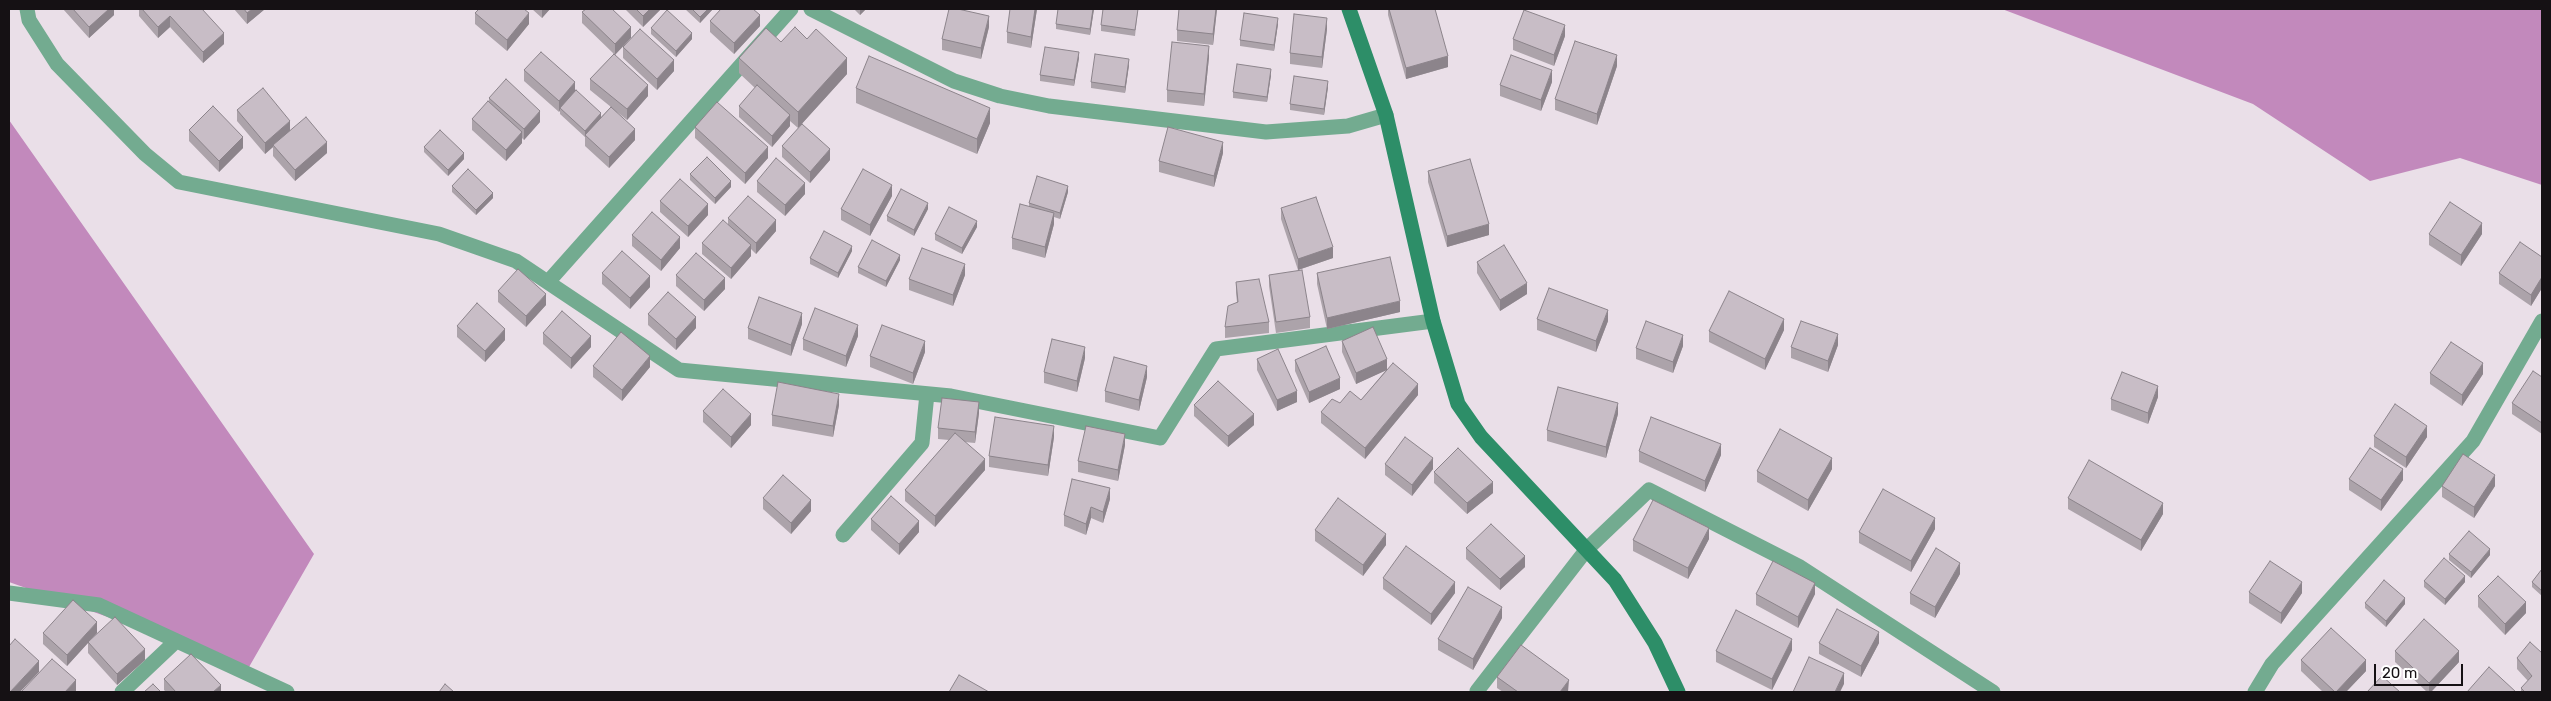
<!DOCTYPE html>
<style>
body{margin:0}
#map{position:relative;width:2551px;height:701px;overflow:hidden;background:#eadfe8;font-family:Rubik,sans-serif}
canvas{display:block}
.frame{position:absolute;inset:0;border:10px solid #151114;pointer-events:none}
.scale{position:absolute;left:2374px;top:664px;width:89px;height:22px;box-sizing:border-box;border:2px solid #151114;border-top:0;padding-left:6px;font-size:15px;line-height:18px;white-space:nowrap;color:#151114;-webkit-text-stroke:4px #fff;paint-order:stroke}
</style>
<div id="map">
<canvas width="2551" height="701"></canvas>
<div class="frame"></div>
<div class="scale">20 m</div>
</div>
<script>
const g = document.querySelector('canvas').getContext('2d');
g.lineJoin = 'round';
function fill(path, color) { g.fillStyle = color; g.fill(path, 'evenodd'); }
const toPath = rows => new Path2D(rows.map(r => 'M' + r).join(''));
function trace(path, color, width, dash) { g.strokeStyle = color; g.lineWidth = width; g.lineCap = dash ? 'butt' : 'round'; g.setLineDash(dash || []); g.stroke(path); }
const forest = toPath([
 [2002,9,2542,9,2542,185,2460,158,2370,181,2253,104],
 [9,120,314,554,249,667,9,582]
]);
const street = toPath([
 [27,9,29,20,57,64,145,154,179,182,439,234,516,261,679,370,951,396,1160,438,1216,349,1433,321],
 [811,9,954,81,1000,96,1049,106,1266,132,1348,126,1386,115],
 [548,282,791,9],
 [843,535,922,443,927,394],
 [9,593,99,605,287,692],
 [1477,691,1587,549,1649,490,1800,567,1993,692],
 [122,692,176,641],
 [2255,692,2272,664,2473,441,2542,321]
]);
const secondary = toPath([
 [1349,9,1386,115,1433,321,1458,404,1481,437,1615,580,1655,643,1678,692]
]);
const wall = toPath([
 [63,9,114,9,114,15,89,38],
 [139,9,202,9,224,44,203,63,170,27,158,38,139,16],
 [234,9,265,9,247,24],
 [532,9,550,9,542,18],
 [625,9,660,9,660,10,643,27],
 [685,9,713,9,700,23],
 [854,9,866,9,860,15],
 [1037,9,1031,48,1007,43,1007,32],
 [1094,9,1090,35,1056,29,1056,24],
 [1138,9,1135,36,1101,31,1101,25],
 [1179,9,1217,9,1213,45,1177,41,1177,30],
 [1388,9,1435,9,1448,67,1406,79,1388,15],
 [582,12,631,27,615,55,648,96,627,120,617,112,635,140,609,168,585,146,585,137,560,114,560,110,559,112,524,81,524,70,575,92,601,117,611,107,590,90,590,79,614,54,582,23],
 [475,13,529,24,507,51,475,24],
 [710,21,760,26,734,54,710,32],
 [1278,24,1274,51,1240,46,1240,40],
 [989,27,981,59,942,50,942,39],
 [651,28,692,39,676,57,651,34],
 [1327,29,1322,68,1290,64,1290,53],
 [1565,36,1554,66,1513,50,1513,39],
 [807,39,847,74,798,128,790,121,790,126,772,147,739,117,739,106,755,88,739,73,739,58,781,42],
 [623,47,674,71,657,90,623,58],
 [1209,57,1204,106,1167,102,1167,90],
 [1079,58,1074,86,1040,81,1040,75],
 [1129,65,1125,93,1091,88,1091,82],
 [1617,66,1597,125,1555,110,1555,99],
 [1271,75,1267,102,1233,98,1233,92],
 [1552,82,1541,111,1500,96,1500,85],
 [1328,87,1324,115,1290,110,1290,104],
 [856,88,990,123,977,154,856,103],
 [489,98,540,122,524,140,522,138,522,143,506,161,472,130,472,119,489,102],
 [237,110,290,130,327,153,295,181,273,156,273,147,265,154,237,121],
 [695,127,768,158,745,184,695,138],
 [189,130,243,148,219,172,189,141],
 [782,146,830,160,810,183,782,157],
 [424,147,464,159,448,176,424,152],
 [1223,153,1214,187,1159,172,1159,161],
 [1428,171,1489,235,1447,247,1428,182],
 [690,174,731,187,715,204,690,180],
 [757,181,805,194,785,216,757,192],
 [452,186,493,198,476,215,452,192],
 [1068,192,1060,219,1054,217,1054,224,1045,258,1012,249,1012,238,1029,207,1029,203],
 [892,196,870,236,841,220,841,209],
 [660,201,708,215,688,237,660,212],
 [1281,208,1333,258,1298,270,1281,219],
 [928,209,914,236,887,221,887,216],
 [728,218,776,231,756,254,751,249,751,256,731,279,702,254,702,243,728,225],
 [977,227,962,254,935,240,935,234],
 [2429,234,2482,234,2461,266,2429,245],
 [632,235,680,248,661,271,632,246],
 [852,251,838,278,810,264,810,258],
 [2542,257,2542,288,2531,306,2499,284,2499,273],
 [900,260,886,287,858,273,858,267],
 [1477,262,1527,294,1500,311,1477,273],
 [602,273,650,287,630,309,602,284],
 [1317,273,1400,312,1327,329,1317,284],
 [676,275,725,289,704,311,676,286],
 [965,275,953,306,909,290,909,279],
 [1269,275,1310,317,1310,328,1276,333,1269,286],
 [1236,282,1269,322,1269,333,1225,338,1225,327,1237,302,1236,293],
 [498,291,546,305,526,327,498,302],
 [648,314,696,328,676,350,648,325],
 [1537,319,1608,321,1596,352,1537,330],
 [802,324,791,356,748,339,748,328],
 [457,326,505,340,485,362,457,337],
 [1784,330,1765,370,1709,342,1709,331],
 [543,333,591,347,571,369,543,344],
 [858,336,846,367,803,350,803,339],
 [1342,341,1387,369,1418,395,1365,459,1321,423,1321,412,1340,403,1361,400,1386,370,1356,384,1342,352],
 [1838,345,1828,372,1791,358,1791,347],
 [1683,346,1673,373,1636,359,1636,348],
 [925,352,913,384,870,367,870,356],
 [1085,358,1077,392,1044,383,1044,372],
 [1257,359,1297,402,1277,411,1257,370],
 [1295,360,1340,389,1309,403,1295,371],
 [593,366,650,367,622,401,593,377],
 [2430,373,2483,374,2462,406,2430,384],
 [1147,377,1139,411,1105,402,1105,391],
 [2542,377,2542,434,2512,414,2512,403],
 [2158,397,2148,424,2111,410,2111,399],
 [839,405,833,437,772,426,772,415],
 [1194,405,1254,425,1228,447,1194,416],
 [703,411,751,425,731,448,703,422],
 [979,413,975,443,964,442,985,470,935,527,905,501,905,490,949,440,938,439,938,428],
 [1618,414,1606,458,1547,441,1547,430],
 [2374,436,2427,437,2406,468,2374,447],
 [1054,437,1048,476,989,467,989,456],
 [1125,445,1118,481,1078,472,1078,461],
 [1639,451,1721,455,1705,492,1639,462],
 [1385,464,1433,469,1412,496,1385,475],
 [1832,469,1808,511,1757,482,1757,471],
 [1434,472,1493,493,1467,514,1434,483],
 [2349,479,2403,480,2381,511,2349,490],
 [2442,486,2495,486,2474,518,2442,497],
 [763,498,811,511,791,534,763,509],
 [2068,498,2163,514,2141,551,2068,509],
 [1110,499,1103,523,1091,518,1086,535,1064,526,1064,515],
 [871,519,919,532,899,555,871,530],
 [1935,529,1911,572,1859,543,1859,532],
 [1315,530,1386,545,1363,576,1315,541],
 [1709,539,1688,579,1633,551,1633,540],
 [1466,548,1525,567,1500,590,1466,559],
 [2449,554,2490,555,2471,578,2449,560],
 [2542,569,2542,596,2532,587,2532,582],
 [1960,574,1935,618,1910,604,1910,593],
 [1383,578,1455,593,1431,625,1383,589],
 [2424,581,2465,582,2445,605,2424,587],
 [2249,592,2302,593,2281,624,2249,603],
 [1756,594,1815,594,1798,628,1756,605],
 [2478,596,2526,613,2505,635,2478,607],
 [2365,603,2405,604,2386,627,2365,608],
 [1502,618,1473,670,1438,650,1438,639],
 [43,633,97,633,90,640,145,660,117,685,88,653,88,643,67,666,43,644],
 [1819,643,1879,643,1861,677,1819,654],
 [1792,650,1772,690,1716,662,1716,651],
 [2395,651,2459,662,2431,692,2427,692,2395,662],
 [2542,653,2542,692,2521,692,2521,688,2528,681,2517,669,2517,658],
 [2301,660,2366,671,2346,692,2323,692,2301,671],
 [1497,677,1569,691,1568,692,1503,692,1497,688],
 [164,679,221,692,166,692,164,690]
]);
const shadedWall = toPath([
 [109,9,114,9,114,15,89,38,89,27],
 [252,9,265,9,247,24,247,13],
 [542,9,550,9,542,18],
 [650,9,660,9,660,10,643,27,643,16],
 [708,9,713,9,700,23,700,17],
 [860,9,866,9,860,15],
 [1035,9,1037,9,1031,48,1031,37],
 [1093,9,1094,9,1090,35,1090,29],
 [1216,9,1217,9,1213,45,1213,34],
 [529,13,529,24,507,51,507,40],
 [760,15,760,26,734,54,734,43],
 [170,16,170,27,158,38,158,27],
 [989,16,989,27,981,59,981,48],
 [1278,18,1278,24,1274,51,1274,45],
 [1327,18,1327,29,1322,68,1322,57],
 [1565,25,1565,36,1554,66,1554,55],
 [631,27,631,38,615,55,615,44],
 [224,33,224,44,203,63,203,52],
 [692,33,692,39,676,57,676,51],
 [1209,46,1209,57,1204,106,1204,94],
 [1079,52,1079,58,1074,86,1074,80],
 [1617,55,1617,66,1597,125,1597,114],
 [1448,56,1448,67,1406,79,1406,68],
 [847,58,847,74,798,128,798,112],
 [1129,59,1129,65,1125,93,1125,87],
 [674,60,674,71,657,90,657,79],
 [1271,69,1271,75,1267,102,1267,97],
 [1552,70,1552,82,1541,111,1541,100],
 [1328,81,1328,87,1324,115,1324,109],
 [575,82,575,93,560,108,560,110,559,112,559,101],
 [648,85,648,96,627,120,627,109],
 [990,108,990,123,977,154,977,139],
 [540,111,540,122,524,140,524,129],
 [601,113,601,119,585,137,585,131],
 [790,115,790,126,772,147,772,136],
 [290,121,290,132,273,145,273,147,265,154,265,143],
 [635,129,635,140,609,168,609,157],
 [522,132,522,143,506,161,506,150],
 [243,137,243,148,219,172,219,161],
 [327,142,327,153,295,181,295,170],
 [1223,142,1223,153,1214,187,1214,176],
 [768,147,768,158,745,184,745,173],
 [830,149,830,160,810,183,810,172],
 [464,153,464,159,448,176,448,170],
 [731,181,731,187,715,204,715,198],
 [805,183,805,194,785,216,785,205],
 [892,185,892,196,870,236,870,225],
 [1068,186,1068,192,1060,219,1060,213],
 [493,193,493,198,476,215,476,210],
 [928,203,928,209,914,236,914,230],
 [708,204,708,215,688,237,688,226],
 [1054,213,1054,224,1045,258,1045,247],
 [776,220,776,231,756,254,756,243],
 [977,221,977,227,962,254,962,248],
 [2482,223,2482,234,2461,266,2461,255],
 [1489,224,1489,235,1447,247,1447,236],
 [680,237,680,248,661,271,661,260],
 [751,245,751,256,731,279,731,268],
 [852,246,852,251,838,278,838,273],
 [1333,247,1333,258,1298,270,1298,259],
 [900,255,900,260,886,287,886,281],
 [965,264,965,275,953,306,953,295],
 [650,276,650,287,630,309,630,298],
 [2542,277,2542,288,2531,306,2531,295],
 [725,278,725,289,704,311,704,300],
 [1527,283,1527,294,1500,311,1500,300],
 [546,294,546,305,526,327,526,316],
 [1400,301,1400,312,1327,329,1327,318],
 [1608,310,1608,321,1596,352,1596,341],
 [802,313,802,324,791,356,791,345],
 [696,317,696,328,676,350,676,339],
 [1784,319,1784,330,1765,370,1765,359],
 [858,325,858,336,846,367,846,356],
 [505,329,505,340,485,362,485,351],
 [1838,334,1838,345,1828,372,1828,361],
 [1683,335,1683,346,1673,373,1673,362],
 [591,336,591,347,571,369,571,358],
 [925,341,925,352,913,384,913,373],
 [1085,347,1085,358,1077,392,1077,381],
 [650,356,650,367,622,401,622,390],
 [1387,359,1387,370,1356,384,1356,373],
 [2483,363,2483,374,2462,406,2462,395],
 [1147,366,1147,377,1139,411,1139,400],
 [1340,378,1340,389,1309,403,1309,392],
 [1418,384,1418,395,1365,459,1365,448],
 [2158,386,2158,397,2148,424,2148,413],
 [1297,391,1297,402,1277,411,1277,400],
 [839,394,839,405,833,437,833,426],
 [979,402,979,413,975,443,975,432],
 [1618,403,1618,414,1606,458,1606,447],
 [751,414,751,425,731,448,731,437],
 [1254,414,1254,425,1228,447,1228,436],
 [1054,426,1054,437,1048,476,1048,465],
 [2427,426,2427,437,2406,468,2406,457],
 [1125,434,1125,445,1118,481,1118,470],
 [1721,444,1721,455,1705,492,1705,481],
 [1433,458,1433,469,1412,496,1412,485],
 [1832,458,1832,469,1808,511,1808,500],
 [985,459,985,470,935,527,935,516],
 [2403,469,2403,480,2381,511,2381,500],
 [2495,475,2495,486,2474,518,2474,507],
 [1493,482,1493,493,1467,514,1467,503],
 [1110,488,1110,499,1103,523,1103,512],
 [811,500,811,511,791,534,791,523],
 [2163,503,2163,514,2141,551,2141,540],
 [1091,507,1091,518,1086,535,1086,524],
 [1935,518,1935,529,1911,572,1911,561],
 [919,521,919,532,899,555,899,544],
 [1709,528,1709,539,1688,579,1688,568],
 [1386,534,1386,545,1363,576,1363,565],
 [2490,549,2490,555,2471,578,2471,572],
 [1525,556,1525,567,1500,590,1500,579],
 [1960,563,1960,574,1935,618,1935,607],
 [2465,576,2465,582,2445,605,2445,599],
 [1455,582,1455,593,1431,625,1431,614],
 [2302,582,2302,593,2281,624,2281,613],
 [1815,583,1815,594,1798,628,1798,617],
 [2405,598,2405,604,2386,627,2386,621],
 [2526,602,2526,613,2505,635,2505,624],
 [1502,607,1502,618,1473,670,1473,659],
 [97,622,97,633,67,666,67,655],
 [1879,632,1879,643,1861,677,1861,666],
 [1792,639,1792,650,1772,690,1772,679],
 [145,649,145,660,117,685,117,674],
 [2459,651,2459,662,2431,692,2429,692,2429,683],
 [2366,660,2366,671,2346,692,2336,692],
 [39,661,39,672,20,692,10,692],
 [1844,673,1844,684,1840,692,1835,692],
 [76,680,76,691,75,692,65,692],
 [1569,680,1568,692,1560,692],
 [221,685,221,692,213,692]
]);
const building = toPath([
 [73,9,109,9,89,27,73,9],
 [142,9,202,9,224,33,203,52,170,16,158,27,142,9],
 [244,9,252,9,247,13,244,9],
 [479,9,524,9,529,13,507,40,475,13,479,9],
 [586,9,612,9,631,27,615,44,582,12,586,9],
 [636,9,650,9,643,16,636,9],
 [692,9,708,9,700,17,692,9],
 [721,9,753,9,760,15,734,43,710,21,721,9],
 [949,9,958,9,989,16,981,48,942,39,949,9],
 [1010,9,1035,9,1031,37,1007,32,1010,9],
 [1058,9,1093,9,1090,29,1056,24,1058,9],
 [1103,9,1138,9,1135,30,1101,25,1103,9],
 [1179,9,1216,9,1213,34,1177,30,1179,9],
 [1389,9,1435,9,1448,56,1406,68,1389,9],
 [667,10,692,33,676,51,651,28,667,10],
 [1524,10,1565,25,1554,55,1513,39,1524,10],
 [1244,13,1278,18,1274,45,1240,40,1244,13],
 [1294,14,1327,18,1322,57,1290,53,1294,14],
 [795,27,807,39,816,29,847,58,798,112,739,58,766,28,781,42,795,27],
 [640,29,674,60,657,79,623,47,640,29],
 [1575,41,1617,55,1597,114,1555,99,1575,41],
 [1172,42,1209,46,1204,94,1167,90,1172,42],
 [1045,47,1079,52,1074,80,1040,75,1045,47],
 [541,52,575,82,559,101,524,70,541,52],
 [614,54,648,85,627,109,590,79,614,54],
 [1095,54,1129,59,1125,87,1091,82,1095,54],
 [1511,55,1552,70,1541,100,1500,85,1511,55],
 [869,56,990,108,977,139,856,88,869,56],
 [1237,64,1271,69,1267,97,1233,92,1237,64],
 [1294,76,1328,81,1324,109,1290,104,1294,76],
 [506,79,540,111,524,129,489,98,506,79],
 [757,85,790,115,772,136,739,106,757,85],
 [263,88,290,121,265,143,237,110,263,88],
 [576,90,601,113,585,131,560,108,576,90],
 [488,101,522,132,506,150,472,119,488,101],
 [717,102,768,147,745,173,695,127,717,102],
 [213,106,243,137,219,161,189,130,213,106],
 [611,107,635,129,609,157,585,135,611,107],
 [306,117,327,142,295,170,273,145,306,117],
 [802,124,830,149,810,172,782,146,802,124],
 [1168,127,1223,142,1214,176,1159,161,1168,127],
 [440,130,464,153,448,170,424,147,440,130],
 [707,157,731,181,715,198,690,174,707,157],
 [776,158,805,183,785,205,757,181,776,158],
 [1470,159,1489,224,1447,236,1428,171,1470,159],
 [468,169,493,193,476,210,452,186,468,169],
 [863,169,892,185,870,225,841,209,863,169],
 [1037,176,1068,186,1060,213,1029,203,1037,176],
 [680,179,708,204,688,226,660,201,680,179],
 [901,189,928,203,914,230,887,216,901,189],
 [748,196,776,220,756,243,728,218,748,196],
 [1316,197,1333,247,1298,259,1281,208,1316,197],
 [2450,202,2482,223,2461,255,2429,234,2450,202],
 [1020,204,1054,213,1045,247,1012,238,1020,204],
 [949,207,977,221,962,248,935,234,949,207],
 [652,212,680,237,661,260,632,235,652,212],
 [723,220,751,245,731,268,702,243,723,220],
 [824,231,852,246,838,273,810,258,824,231],
 [872,240,900,255,886,281,858,267,872,240],
 [2520,242,2542,257,2542,277,2531,295,2499,273,2520,242],
 [1504,245,1527,283,1500,300,1477,262,1504,245],
 [922,248,965,264,953,295,909,279,922,248],
 [622,251,650,276,630,298,602,273,622,251],
 [696,253,725,278,704,300,676,275,696,253],
 [1390,257,1400,301,1327,318,1317,273,1390,257],
 [518,269,546,294,526,316,498,291,518,269],
 [1302,270,1310,317,1276,322,1269,275,1302,270],
 [1259,279,1269,322,1225,327,1228,306,1238,302,1236,282,1259,279],
 [1549,288,1608,310,1596,341,1537,319,1549,288],
 [1729,291,1784,319,1765,359,1709,331,1729,291],
 [668,292,696,317,676,339,648,314,668,292],
 [759,297,802,313,791,345,748,328,759,297],
 [477,303,505,329,485,351,457,326,477,303],
 [815,308,858,325,846,356,803,339,815,308],
 [562,311,591,336,571,358,543,333,562,311],
 [1646,321,1683,335,1673,362,1636,348,1646,321],
 [1801,321,1838,334,1828,361,1791,347,1801,321],
 [882,325,925,341,913,373,870,356,882,325],
 [1373,327,1387,359,1356,373,1342,341,1373,327],
 [621,332,650,356,622,390,593,366,621,332],
 [1052,339,1085,347,1077,381,1044,372,1052,339],
 [2451,342,2483,363,2462,395,2430,373,2451,342],
 [1326,346,1340,378,1309,392,1295,360,1326,346],
 [1278,349,1297,391,1277,400,1257,359,1278,349],
 [1114,357,1147,366,1139,400,1105,391,1114,357],
 [1393,363,1418,384,1365,448,1321,412,1332,399,1340,403,1350,391,1361,400,1393,363],
 [2533,371,2542,377,2542,423,2512,403,2533,371],
 [2122,372,2158,386,2148,413,2111,399,2122,372],
 [1218,381,1254,414,1228,436,1194,405,1218,381],
 [778,382,839,394,833,426,772,415,778,382],
 [1558,387,1618,403,1606,447,1547,430,1558,387],
 [723,389,751,414,731,437,703,411,723,389],
 [942,398,979,402,975,432,938,428,942,398],
 [2395,404,2427,426,2406,457,2374,436,2395,404],
 [995,417,1054,426,1048,465,989,456,995,417],
 [1651,417,1721,444,1705,481,1639,451,1651,417],
 [1086,426,1125,434,1118,470,1078,461,1086,426],
 [1780,429,1832,458,1808,500,1757,471,1780,429],
 [955,433,985,459,935,516,905,490,955,433],
 [1405,437,1433,458,1412,485,1385,464,1405,437],
 [1458,448,1493,482,1467,503,1434,472,1458,448],
 [2370,448,2403,469,2381,500,2349,479,2370,448],
 [2463,454,2495,475,2474,507,2442,486,2463,454],
 [2089,460,2163,503,2141,540,2068,498,2089,460],
 [783,475,811,500,791,523,763,498,783,475],
 [1072,479,1110,488,1103,512,1091,507,1086,524,1064,515,1072,479],
 [1883,489,1935,518,1911,561,1859,532,1883,489],
 [891,496,919,521,899,544,871,519,891,496],
 [1338,498,1386,534,1363,565,1315,530,1338,498],
 [1653,500,1709,528,1688,568,1633,540,1653,500],
 [1491,524,1525,556,1500,579,1466,548,1491,524],
 [2469,531,2490,549,2471,572,2449,554,2469,531],
 [1406,546,1455,582,1431,614,1383,578,1406,546],
 [1936,548,1960,563,1935,607,1910,593,1936,548],
 [2444,558,2465,576,2445,599,2424,581,2444,558],
 [1773,561,1815,583,1798,617,1756,594,1773,561],
 [2270,561,2302,582,2281,613,2249,592,2270,561],
 [2542,569,2542,591,2532,582,2542,569],
 [2498,576,2526,602,2505,624,2478,596,2498,576],
 [2384,580,2405,598,2386,621,2365,603,2384,580],
 [1468,587,1502,607,1473,659,1438,639,1468,587],
 [73,600,97,622,67,655,43,633,73,600],
 [1837,609,1879,632,1861,666,1819,643,1837,609],
 [1736,610,1792,639,1772,679,1716,651,1736,610],
 [115,617,145,649,117,674,88,642,115,617],
 [2424,619,2459,651,2429,683,2395,651,2424,619],
 [2331,628,2366,660,2336,692,2335,692,2301,660,2331,628],
 [15,639,39,661,10,692,9,692,9,646,15,639],
 [2530,642,2542,653,2542,692,2525,692,2521,688,2532,676,2517,658,2530,642],
 [1521,645,1569,680,1560,692,1518,692,1497,677,1521,645],
 [191,654,221,685,213,692,176,692,164,679,191,654],
 [1809,657,1844,673,1835,692,1793,692,1809,657],
 [52,659,76,680,65,692,21,692,52,659],
 [2489,667,2516,692,2467,692,2489,667],
 [959,675,989,692,949,692,959,675],
 [2382,676,2400,692,2367,692,2382,676],
 [153,684,161,692,144,692,153,684],
 [445,684,454,692,439,692,445,684]
]);
fill(forest, '#c289bc');
trace(street, '#73ab90', 15);
trace(secondary, '#2d8e68', 15);
fill(wall, '#aca3aa');
fill(shadedWall, '#8c848b');
fill(building, '#c8bdc6');
trace(building, '#8c848b', 1);
</script>
